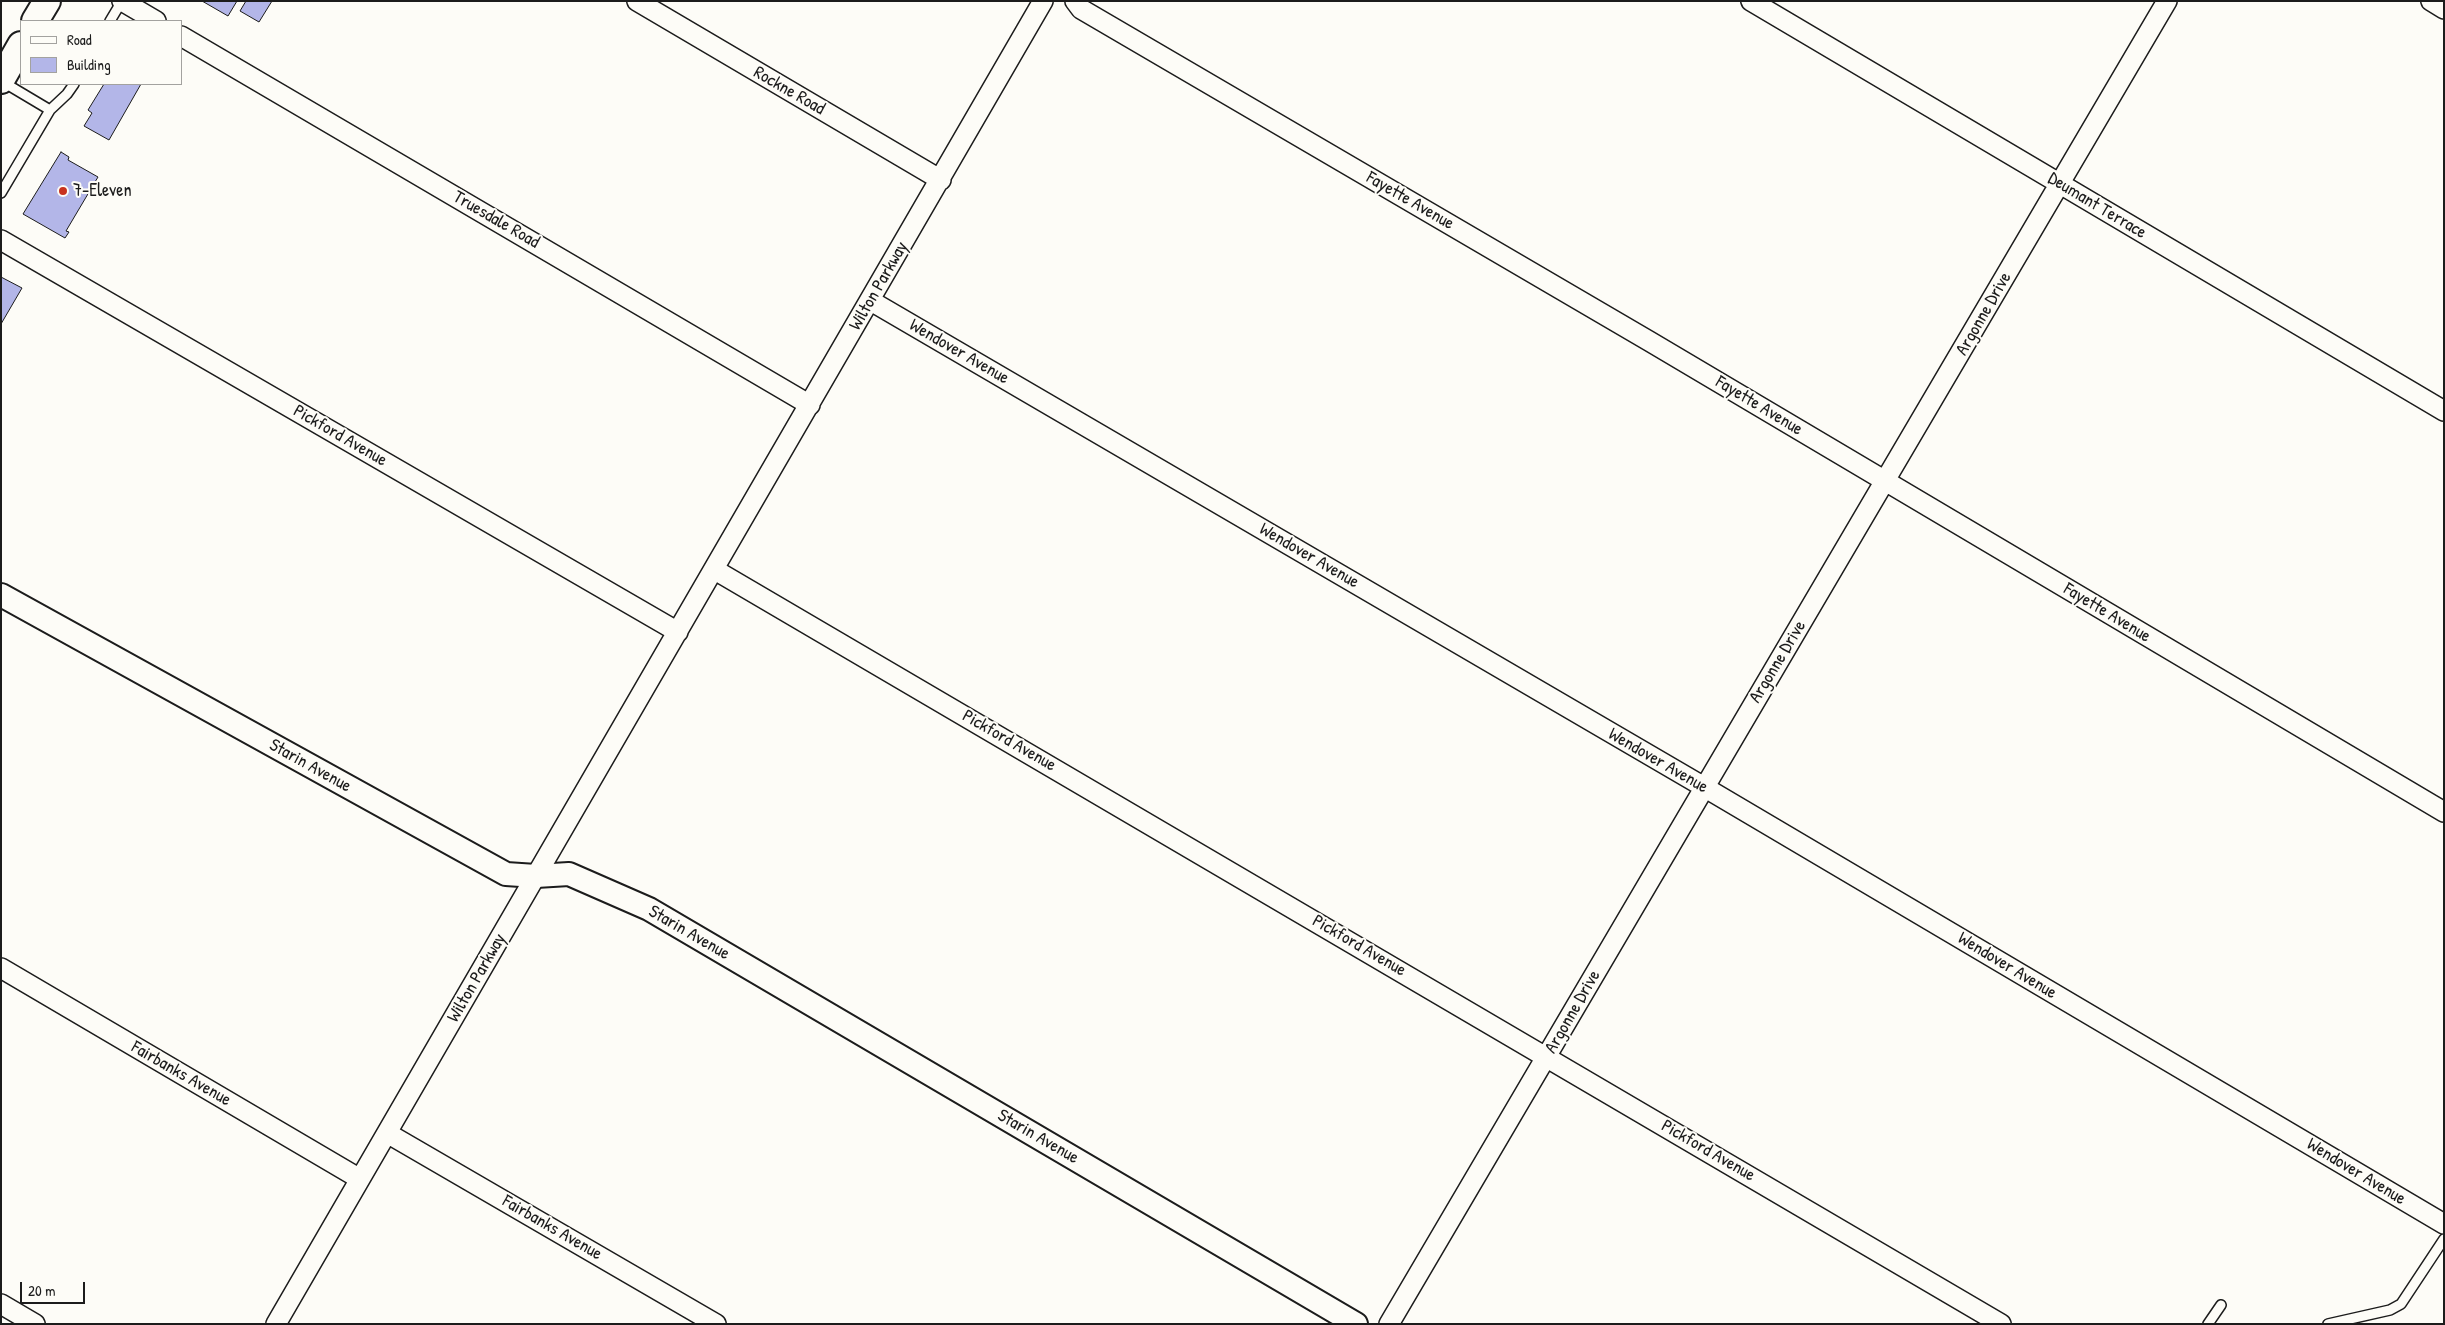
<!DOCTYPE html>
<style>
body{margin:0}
#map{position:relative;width:2445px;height:1325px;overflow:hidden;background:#fdfcf7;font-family:"Patrick Hand",sans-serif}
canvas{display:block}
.frame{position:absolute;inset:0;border:2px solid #1c1c1c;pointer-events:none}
.legend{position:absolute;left:20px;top:20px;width:162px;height:65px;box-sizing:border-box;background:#fdfcf7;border:1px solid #a3a29f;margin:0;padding:6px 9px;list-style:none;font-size:15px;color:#1c1c1c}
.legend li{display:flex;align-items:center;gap:10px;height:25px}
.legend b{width:25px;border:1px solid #a3a29f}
.scale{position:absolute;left:20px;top:1282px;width:65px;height:22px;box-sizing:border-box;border:2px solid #1c1c1c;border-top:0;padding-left:6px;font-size:15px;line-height:18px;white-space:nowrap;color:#1c1c1c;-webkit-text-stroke:4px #fdfcf7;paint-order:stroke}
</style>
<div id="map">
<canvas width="2445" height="1325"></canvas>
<div class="frame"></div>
<ul class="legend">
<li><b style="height:6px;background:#fdfcf7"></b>Road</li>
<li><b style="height:14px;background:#b3b6e8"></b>Building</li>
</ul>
<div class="scale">20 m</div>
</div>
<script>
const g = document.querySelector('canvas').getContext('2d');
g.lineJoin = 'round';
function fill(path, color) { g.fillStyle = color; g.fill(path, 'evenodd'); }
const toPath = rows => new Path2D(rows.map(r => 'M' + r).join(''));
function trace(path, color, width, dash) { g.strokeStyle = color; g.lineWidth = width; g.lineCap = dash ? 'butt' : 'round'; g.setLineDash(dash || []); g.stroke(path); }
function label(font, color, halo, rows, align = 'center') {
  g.font = font + ' "Patrick Hand",sans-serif'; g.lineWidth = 4; g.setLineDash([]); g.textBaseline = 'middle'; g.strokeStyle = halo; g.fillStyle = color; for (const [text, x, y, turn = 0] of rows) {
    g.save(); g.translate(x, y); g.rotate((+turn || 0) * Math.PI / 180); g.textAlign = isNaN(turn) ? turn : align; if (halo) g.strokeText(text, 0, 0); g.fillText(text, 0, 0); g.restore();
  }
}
const building = toPath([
 [202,1,237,1,228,16,202,1],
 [246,1,272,1,259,22,240,11,246,1],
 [104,84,141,84,109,140,84,126,92,113,88,110,104,84],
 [61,152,69,157,68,160,98,177,66,231,69,232,65,238,23,214,61,152],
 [1,277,22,288,1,324,1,277]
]);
const service = toPath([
 [110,21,122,1],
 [3,82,50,110],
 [1,193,50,110,67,94,74,84],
 [2208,1324,2221,1305],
 [2328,1324,2390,1310,2401,1304,2444,1239]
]);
const minor = toPath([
 [122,1,156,21],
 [637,1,941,180],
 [1075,1,1081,9,1649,341,2444,812],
 [1751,1,2444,411],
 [2431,1,2444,9],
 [181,36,810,405],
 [1,240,678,632],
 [871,301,1704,787,2444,1224],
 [715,570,2001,1324],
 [1,968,360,1179],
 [387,1133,716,1324],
 [1,1304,35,1324],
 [276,1324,1043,1],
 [1389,1324,2167,1]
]);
const tertiary = toPath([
 [1,595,506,874,536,876,569,874,649,909,1356,1324]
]);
const secondary = toPath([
 [35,21,47,1],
 [1,80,21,45]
]);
const markers = [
 [63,191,5,"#c8321e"]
];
const streetNames = [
 ["Rockne Road",789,91,30],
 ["Fayette Avenue",1410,201,30],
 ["Deumant Terrace",2097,206,31],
 ["Truesdale Road",496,220,30],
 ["Wilton Parkway",879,286,-60],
 ["Argonne Drive",1984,314,-60],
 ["Wendover Avenue",959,352,30],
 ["Fayette Avenue",1759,406,31],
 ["Pickford Avenue",340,436,30],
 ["Wendover Avenue",1309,556,30],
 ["Fayette Avenue",2107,613,31],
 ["Argonne Drive",1778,662,-59],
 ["Pickford Avenue",1009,741,30],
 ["Wendover Avenue",1658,761,30],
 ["Starin Avenue",310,766,29],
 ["Starin Avenue",689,933,30],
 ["Pickford Avenue",1359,946,30],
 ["Wendover Avenue",2007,966,31],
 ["Wilton Parkway",477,978,-60],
 ["Argonne Drive",1573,1012,-60],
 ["Fairbanks Avenue",181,1074,30],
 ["Starin Avenue",1038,1137,30],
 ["Pickford Avenue",1708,1151,30],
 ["Wendover Avenue",2356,1172,31],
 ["Fairbanks Avenue",552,1228,30]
];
const poiNames = [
 ["7-Eleven",73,191]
];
fill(building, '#b3b6e8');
trace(building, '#1c1c1c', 1);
trace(service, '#1c1c1c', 12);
trace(minor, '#1c1c1c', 22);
trace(tertiary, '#1c1c1c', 26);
trace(secondary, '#1c1c1c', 30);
trace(service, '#fdfcf7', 9);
trace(minor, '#fdfcf7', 19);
trace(tertiary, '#fdfcf7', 22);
trace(secondary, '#fdfcf7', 26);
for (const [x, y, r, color] of markers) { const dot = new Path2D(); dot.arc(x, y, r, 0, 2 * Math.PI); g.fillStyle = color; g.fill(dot); trace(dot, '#fdfcf7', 2); }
label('18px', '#1c1c1c', '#fdfcf7', streetNames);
label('18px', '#1c1c1c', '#fdfcf7', poiNames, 'left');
</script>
